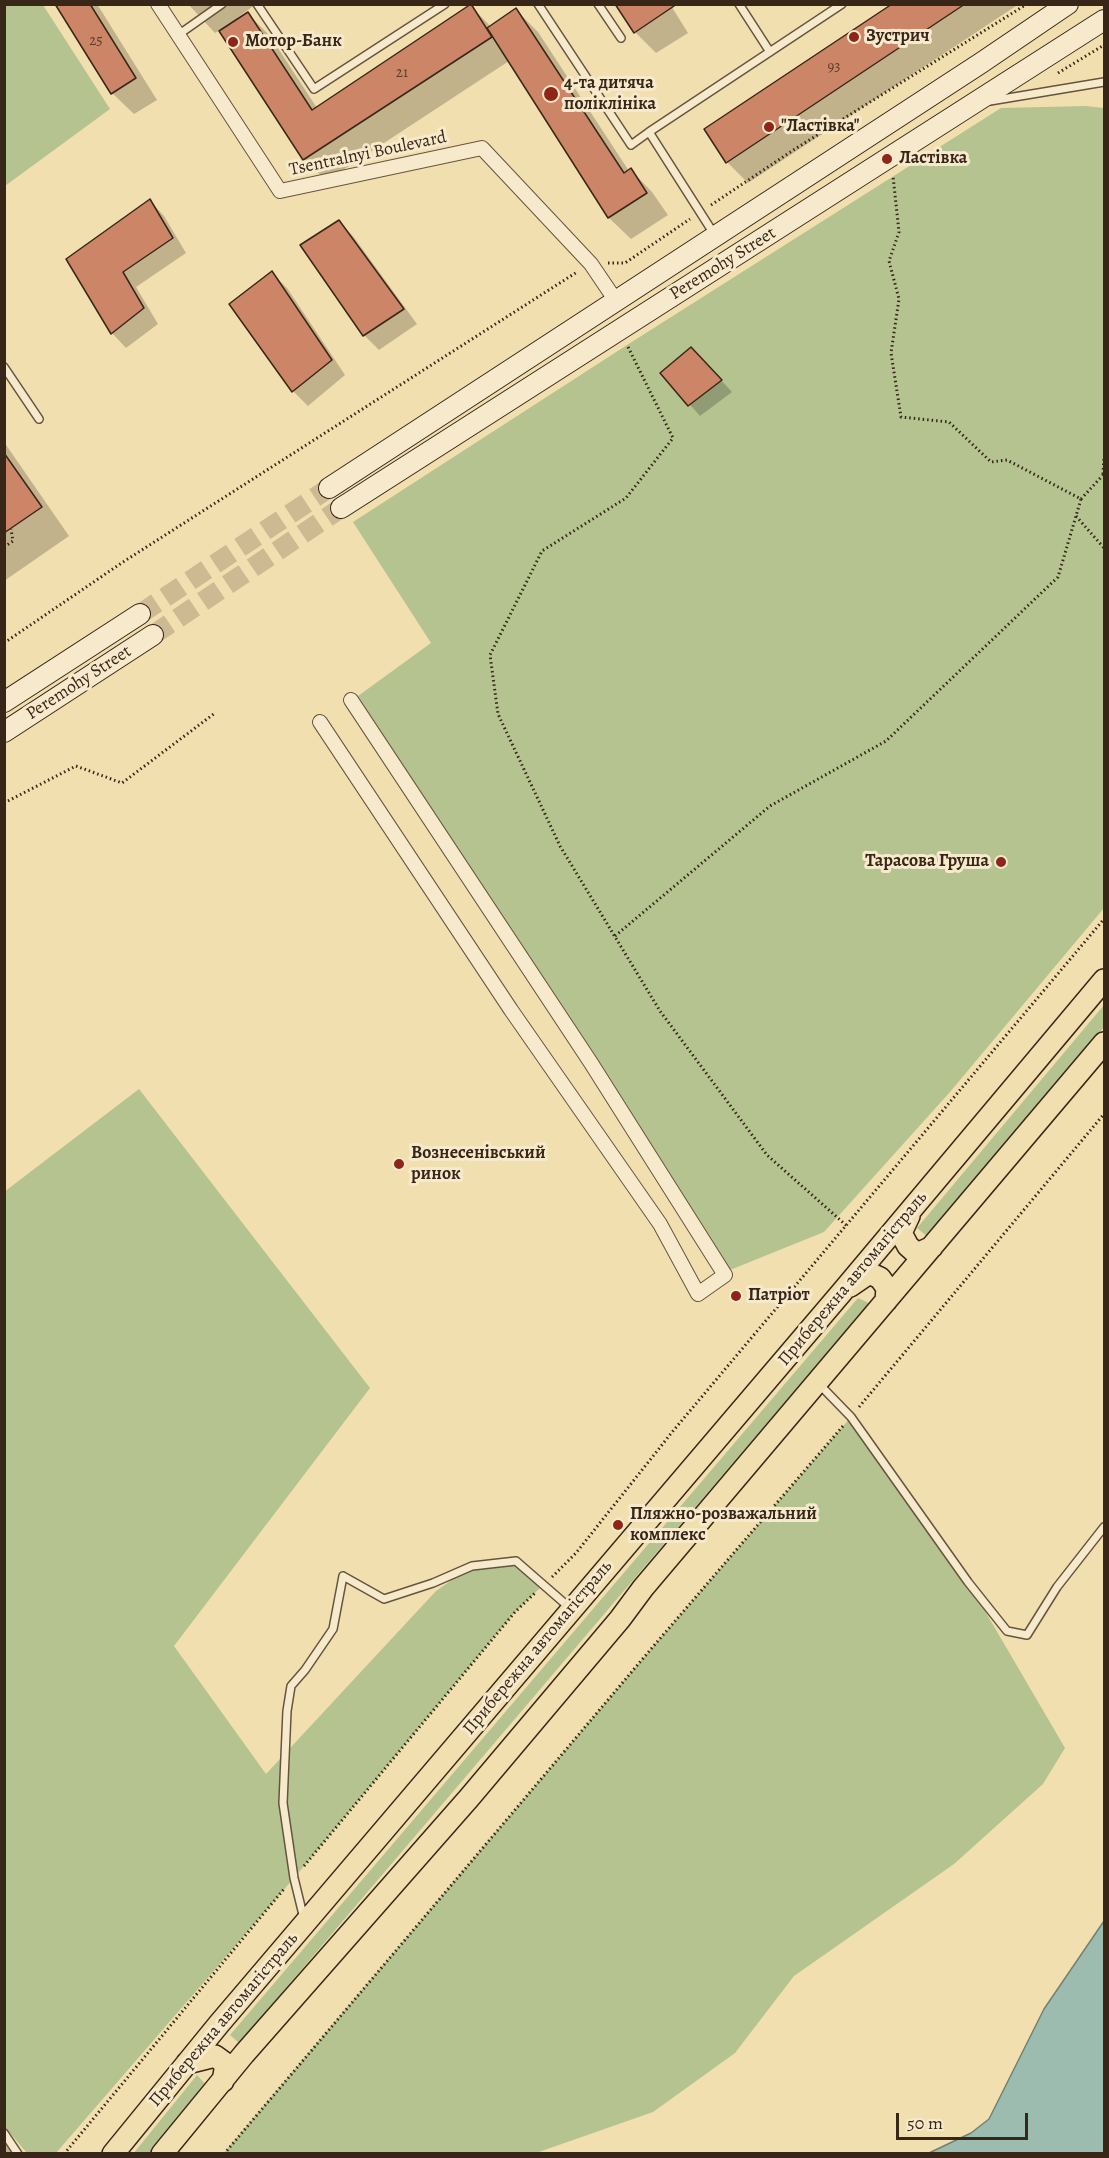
<!DOCTYPE html>
<meta charset="utf-8">
<style>
body{margin:0}
#map{position:relative;width:1109px;height:2158px;overflow:hidden;background:#f2dfb0;font-family:Alegreya,serif}
canvas{display:block}
.frame{position:absolute;inset:0;border:6px solid #382618;pointer-events:none}
.scale{position:absolute;left:896px;top:2113px;width:132px;height:27px;box-sizing:border-box;border:3px solid #382618;border-top:0;padding-left:8px;font-size:18px;line-height:21px;white-space:nowrap;color:#382618;-webkit-text-stroke:4px #f7eacc;paint-order:stroke}
</style>
<div id="map">
<canvas width="1109" height="2158"></canvas>
<div class="frame"></div>
<div class="scale">50 m</div>
</div>
<script>
const g = document.querySelector('canvas').getContext('2d');
g.lineJoin = 'round';
function fill(path, color) { g.fillStyle = color; g.fill(path, 'evenodd'); }
const toPath = rows => new Path2D(rows.map(r => 'M' + r).join(''));
function trace(path, color, width, dash) { g.strokeStyle = color; g.lineWidth = width; g.lineCap = dash ? 'butt' : 'round'; g.setLineDash(dash || []); g.stroke(path); }
function label(font, color, halo, rows, align = 'center') {
  g.font = font + ' Alegreya,serif'; g.lineWidth = 6; g.setLineDash([]); g.textBaseline = 'middle'; g.strokeStyle = halo; g.fillStyle = color; for (const [text, x, y, turn = 0] of rows) {
    g.save(); g.translate(x, y); g.rotate((+turn || 0) * Math.PI / 180); g.textAlign = isNaN(turn) ? turn : align; if (halo) g.strokeText(text, 0, 0); g.fillText(text, 0, 0); g.restore();
  }
}
const green = toPath([
 [5,4,43,5,110,109,5,186],
 [1086,106,1104,108,1104,908,950,1092,824,1232,730,1270,358,696,431,643,353,522,627,345,1001,108],
 [1104,1005,1104,1027,929,1238,917,1228],
 [139,1089,370,1388,174,1646,266,1774,436,1591,472,1566,516,1561,542,1586,515,1612,294,1878,56,2153,30,2154,26,2152,5,2127,4,1192],
 [858,1298,869,1303,239,2043,230,2035],
 [851,1417,968,1582,1065,1748,1043,1784,954,1864,794,1976,735,2053,653,2112,536,2153,223,2154,651,1649],
 [197,2075,206,2085,150,2153,133,2154]
]);
const water = toPath([
 [1104,1921,1104,2153,929,2153,971,2133,989,2119,1044,2009,1104,1921]
]);
const shadow = toPath([
 [57,4,97,4,157,100,134,114,112,93],
 [188,4,256,4,237,18,239,20,248,14,270,36,317,108,471,6,491,27,516,10,538,32,629,171,631,170,652,192,668,215,631,239,609,218,509,61,326,181,305,159,220,30,215,33],
 [670,4,688,33,656,53,635,32],
 [895,4,1019,4,748,183,727,162],
 [150,201,164,216,186,253,136,287,158,324,126,348,112,333,68,260],
 [338,221,353,236,417,324,379,350,364,335,302,245],
 [272,273,287,288,345,375,308,406,293,391,231,304],
 [702,360,732,392,700,416,662,373],
 [4,442,69,536,4,581],
 [4,2141,9,2145,12,2154,4,2154]
]);
const building = toPath([
 [55,4,90,4,136,78,111,94,55,4],
 [471,4,492,37,303,160,219,31,248,12,312,110,471,4],
 [615,4,677,4,634,33,615,4],
 [892,4,965,4,726,163,704,129,892,4],
 [516,8,624,173,631,168,647,193,608,218,487,28,516,8],
 [150,199,173,238,123,272,144,308,111,334,66,259,150,199],
 [339,220,404,309,363,336,300,245,339,220],
 [272,271,332,360,292,392,229,304,272,271],
 [691,347,722,380,688,406,660,373,691,347],
 [4,453,42,507,4,533,4,453]
]);
const secondaryTunnel = toPath([
 [140,614,329,488],
 [153,635,341,508]
]);
const path = toPath([
 [1058,73,1104,45],
 [711,205,795,149,1027,4],
 [608,263,625,263,690,219],
 [628,347,673,438,626,498,542,551,490,655,498,714,560,846,660,1011,767,1155,847,1226],
 [1103,474,1104,456],
 [1081,499,1104,474],
 [1076,516,1104,548],
 [4,547,13,541,11,529],
 [4,643,123,562,577,272],
 [4,803,76,766,122,783,215,713],
 [615,936,770,806,886,741,1058,577,1081,499,1007,460,991,462,949,422,901,417,891,353,899,299,889,261,899,232,893,176],
 [859,1407,1104,1114],
 [552,1577,576,1553,673,1431,1104,919],
 [304,1866,515,1612,536,1592],
 [64,2154,284,1889],
 [224,2154,651,1649,843,1426]
]);
const lane = toPath([
 [257,4,314,89,445,4],
 [538,4,631,145,649,132,714,234],
 [598,4,621,38],
 [739,4,770,52],
 [178,35,222,4],
 [990,101,1104,82],
 [649,132,842,4],
 [4,367,39,419],
 [819,1384,851,1417,968,1582,1007,1631,1027,1635,1057,1587,1104,1527],
 [304,1919,294,1878,283,1803,287,1711,291,1686,305,1670,333,1629,343,1576,384,1599,433,1583,472,1566,516,1561,570,1608],
 [4,2133,18,2154]
]);
const street = toPath([
 [158,4,280,191,482,148,591,264,616,301],
 [320,722,511,1010,660,1224,698,1294,725,1275,591,1063,351,700]
]);
const secondary = toPath([
 [329,488,981,63,1068,4],
 [341,508,1104,20],
 [4,702,140,614],
 [4,732,153,635]
]);
const primary = toPath([
 [909,1216,901,1233,908,1246,917,1254,932,1247],
 [850,1286,869,1273,880,1278,887,1288,886,1301],
 [187,2063,215,2056,226,2064,223,2081],
 [113,2154,219,2024,842,1292,1104,980],
 [162,2154,244,2054,469,1798,620,1619,643,1588,1104,1043]
]);
const markers = [
 [854,37,6,"#8f2418"],
 [233,42,6,"#8f2418"],
 [551,94,8,"#8f2418"],
 [769,127,6,"#8f2418"],
 [887,159,6,"#8f2418"],
 [1001,862,6,"#8f2418"],
 [399,1164,6,"#8f2418"],
 [736,1296,6,"#8f2418"],
 [618,1525,6,"#8f2418"]
];
const numberNames = [
 ["25",96,41],
 ["93",834,67],
 ["21",402,73]
];
const poiNames = [
 ["Зустрич",866,37],
 ["Мотор-Банк",245,42],
 ["4-та дитяча",564,84],
 ["поліклініка",564,105],
 ["\"Ластівка\"",781,127],
 ["Ластівка",899,159],
 ["Тарасова Груша",989,862,"right"],
 ["Вознесенівський",411,1154],
 ["ринок",411,1175],
 ["Патріот",748,1296],
 ["Пляжно-розважальний",630,1515],
 ["комплекс",630,1536]
];
const streetNames = [
 ["Tsentralnyi Boulevard",368,154,-12],
 ["Peremohy Street",723,264,-32],
 ["Peremohy Street",79,683,-33],
 ["Прибережна автомагістраль",853,1279,-50],
 ["Прибережна автомагістраль",538,1648,-50],
 ["Прибережна автомагістраль",224,2020,-50]
];
fill(green, '#b4c390');
fill(water, '#9bbcaf');
trace(water, '#738073', 1.5);
fill(shadow, '#0003');
fill(building, '#cc8566');
trace(building, '#382618', 1.5);
trace(secondaryTunnel, '#cdba92', 20, [20, 10]);
trace(lane, '#66543e', 10);
trace(street, '#66543e', 16);
trace(secondary, '#382618', 22);
trace(primary, '#382618', 24);
trace(path, '#382618', 3, [1.5, 3]);
trace(lane, '#f7eacc', 7);
trace(street, '#f7eacc', 14);
trace(secondary, '#f7eacc', 20);
trace(primary, '#f2dfb0', 21);
for (const [x, y, r, color] of markers) { const dot = new Path2D(); dot.arc(x, y, r, 0, 2 * Math.PI); g.fillStyle = color; g.fill(dot); trace(dot, '#f7eacc', 2); }
label('15px', '#5d3e2c', null, numberNames);
label('bold 18px', '#382618', '#f7eacc', poiNames, 'left');
label('18px', '#382618', '#f7eacc', streetNames);
</script>
